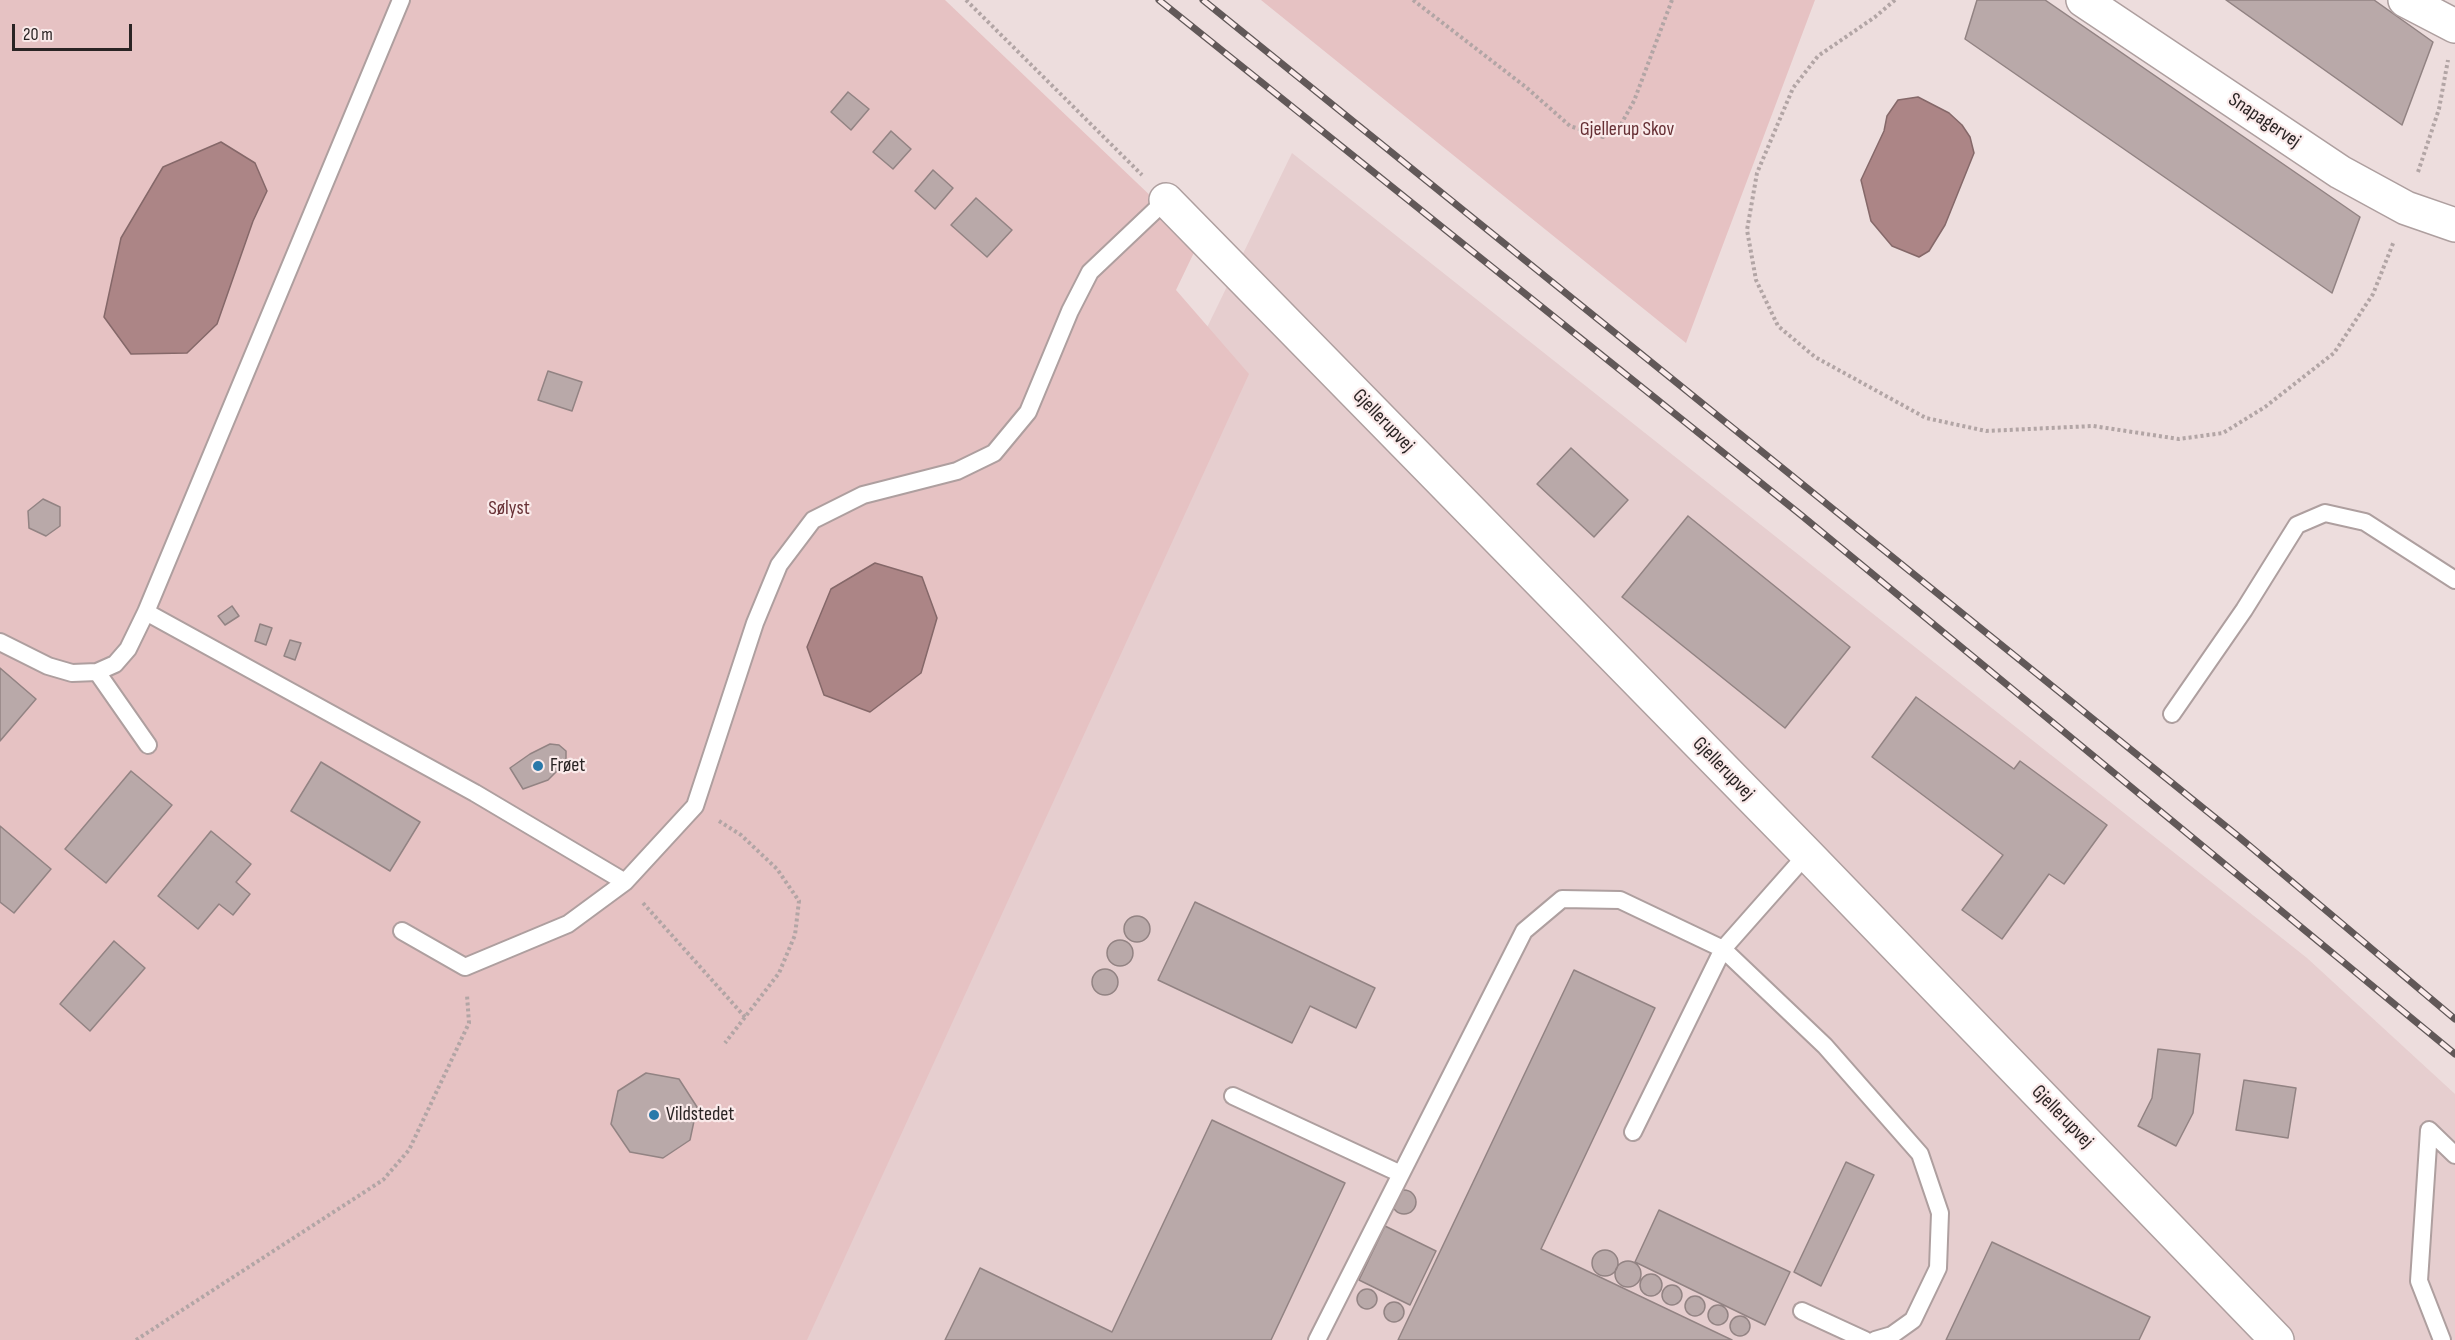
<!DOCTYPE html>
<meta charset="utf-8">
<style>
body{margin:0}
#map{position:relative;width:2455px;height:1340px;overflow:hidden;background:#eddddd;font-family:"Sofia Sans Condensed",sans-serif}
canvas{display:block}
.scale{position:absolute;left:12px;top:24px;width:120px;height:27px;box-sizing:border-box;border:3px solid #2a2424;border-top:0;padding-left:8px;font-size:18px;line-height:21px;white-space:nowrap;color:#2a2424;-webkit-text-stroke:4px #faeaea;paint-order:stroke}
</style>
<div id="map">
<canvas width="2455" height="1340"></canvas>
<div class="scale">20 m</div>
</div>
<script>
const g = document.querySelector('canvas').getContext('2d');
g.lineJoin = 'round';
function fill(path, color) { g.fillStyle = color; g.fill(path, 'evenodd'); }
const toPath = rows => new Path2D(rows.map(r => 'M' + r).join(''));
function trace(path, color, width, dash) { g.strokeStyle = color; g.lineWidth = width; g.lineCap = dash ? 'butt' : 'round'; g.setLineDash(dash || []); g.stroke(path); }
function label(font, color, halo, rows, align = 'center') {
  g.font = font + ' "Sofia Sans Condensed",sans-serif'; g.lineWidth = 4.5; g.setLineDash([]); g.textBaseline = 'middle'; g.strokeStyle = halo; g.fillStyle = color; for (const [text, x, y, turn = 0] of rows) {
    g.save(); g.translate(x, y); g.rotate((+turn || 0) * Math.PI / 180); g.textAlign = isNaN(turn) ? turn : align; if (halo) g.strokeText(text, 0, 0); g.fillText(text, 0, 0); g.restore();
  }
}
const built = toPath([
 [1292,153,2307,958,2455,1094,2455,1340,714,1340]
]);
const green = toPath([
 [0,0,945,0,1199,242,1176,290,1249,374,807,1340,0,1340],
 [1261,0,1815,0,1686,343]
]);
const water = toPath([
 [1918,97,1949,113,1962,125,1970,137,1974,153,1945,225,1929,251,1919,257,1892,246,1871,221,1861,180,1884,131,1887,116,1898,100,1918,97],
 [221,142,255,163,267,191,253,221,217,324,187,353,131,354,104,317,121,238,163,167,221,142],
 [875,563,922,577,937,618,921,673,870,712,824,695,807,647,831,589,875,563]
]);
const building = toPath([
 [1977,0,2045,0,2360,217,2332,293,1965,39,1977,0],
 [2226,0,2374,0,2433,42,2402,125,2226,0],
 [848,92,869,109,851,130,831,112,848,92],
 [891,131,911,149,893,169,873,152,891,131],
 [933,170,953,188,935,209,915,191,933,170],
 [976,198,1012,230,987,257,951,225,976,198],
 [548,371,582,382,572,411,538,400,548,371],
 [1571,448,1628,500,1594,537,1537,484,1571,448],
 [43,499,60,507,60,526,46,536,29,528,28,511,43,499],
 [1688,516,1850,647,1785,728,1622,597,1688,516],
 [232,606,239,616,225,625,218,616,232,606],
 [260,624,272,628,266,645,255,641,260,624],
 [290,640,301,643,295,660,284,656,290,640],
 [0,668,36,699,0,741,0,668],
 [1916,697,2014,769,2020,761,2107,825,2064,884,2049,874,2002,939,1962,910,2003,855,1872,757,1916,697],
 [550,744,559,745,566,751,566,762,548,780,523,789,510,768,530,754,550,744],
 [321,762,420,822,390,871,291,811,321,762],
 [131,771,172,805,106,883,65,849,131,771],
 [0,826,51,869,14,913,0,902,0,826],
 [211,831,251,864,236,882,250,894,233,915,219,904,198,929,158,896,211,831],
 [1195,902,1375,988,1356,1028,1310,1006,1292,1043,1158,980,1195,902],
 '1124 929a13 13 0 1 1 26 0a13 13 0 1 1-26 0Z',
 '1107 953a13 13 0 1 1 26 0a13 13 0 1 1-26 0Z',
 [114,941,145,968,90,1031,60,1004,114,941],
 '1092 982a13 13 0 1 1 26 0a13 13 0 1 1-26 0Z',
 [1574,970,1655,1008,1541,1249,1732,1340,1398,1340,1574,970],
 [2158,1049,2200,1054,2193,1113,2176,1146,2138,1126,2152,1098,2158,1049],
 [646,1073,679,1079,697,1107,690,1140,663,1158,630,1152,611,1124,618,1091,646,1073],
 [2244,1080,2296,1088,2288,1138,2236,1130,2244,1080],
 [1212,1120,1345,1183,1271,1340,945,1340,980,1268,1112,1332,1212,1120],
 [1846,1162,1874,1175,1821,1286,1794,1272,1846,1162],
 '1392 1202a12 12 0 1 1 24 0a12 12 0 1 1-24 0Z',
 [1659,1210,1790,1272,1765,1325,1635,1262,1659,1210],
 [1385,1226,1436,1251,1410,1305,1359,1280,1385,1226],
 [1992,1242,2150,1317,2139,1340,1946,1340,1992,1242],
 '1592 1263a13 13 0 1 1 26 0a13 13 0 1 1-26 0Z',
 '1615 1274a13 13 0 1 1 26 0a13 13 0 1 1-26 0Z',
 '1640 1285a11 11 0 1 1 22 0a11 11 0 1 1-22 0Z',
 '1662 1295a10 10 0 1 1 20 0a10 10 0 1 1-20 0Z',
 '1357 1299a10 10 0 1 1 20 0a10 10 0 1 1-20 0Z',
 '1685 1306a10 10 0 1 1 20 0a10 10 0 1 1-20 0Z',
 '1384 1312a10 10 0 1 1 20 0a10 10 0 1 1-20 0Z',
 '1708 1315a10 10 0 1 1 20 0a10 10 0 1 1-20 0Z',
 '1730 1326a10 10 0 1 1 20 0a10 10 0 1 1-20 0Z'
]);
const path = toPath([
 [966,0,1142,175],
 [1413,0,1527,88,1570,126,1603,137,1620,126,1634,101,1672,0],
 [1895,0,1875,17,1818,56,1793,88,1757,173,1747,230,1756,280,1778,326,1815,357,1926,418,1986,431,2093,426,2179,439,2223,433,2265,407,2334,353,2373,294,2394,241],
 [2418,172,2439,109,2448,60],
 [719,821,741,835,777,869,799,901,795,935,779,973,725,1043],
 [643,903,745,1017],
 [136,1340,383,1180,409,1150,469,1023,467,995]
]);
const service = toPath([
 [146,612,475,793,625,882],
 [0,642,48,666,72,673,97,672,115,664,128,649,146,612,401,0],
 [97,672,148,745],
 [2172,714,2244,610,2297,525,2325,513,2365,522,2455,580],
 [402,931,465,967,568,924,625,882,695,806,755,623,779,565,813,520,863,495,957,471,994,453,1028,412,1070,311,1090,272,1166,200],
 [1233,1096,1401,1174],
 [1633,1132,1723,949,1807,854],
 [1802,1311,1865,1340],
 [1317,1340,1524,931,1562,899,1620,900,1723,949,1825,1046,1920,1154,1940,1213,1938,1268,1913,1320,1892,1335,1875,1340],
 [2442,1340,2419,1281,2429,1130,2455,1155]
]);
const minor = toPath([
 [2083,0,2340,172,2406,208,2455,225],
 [2405,0,2455,26],
 [1166,200,1807,854,2277,1340]
]);
const rail = toPath([
 [1159,0,1801,515,2455,1054],
 [1203,0,2239,837,2455,1019]
]);
const markers = [
 [538,766,6,"#2979aa"],
 [654,1115,6,"#2979aa"]
];
const streetNames = [
 ["Snapagervej",2264,121,34],
 ["Gjellerupvej",1383,421,46],
 ["Gjellerupvej",1723,769,46],
 ["Gjellerupvej",2062,1117,46]
];
const parkNames = [
 ["Gjellerup Skov",1627,130],
 ["Sølyst",509,509]
];
const poiNames = [
 ["Frøet",550,766],
 ["Vildstedet",666,1115]
];
fill(built, '#e6cecf');
fill(green, '#e6c2c3');
fill(water, '#ac8586');
trace(water, '#856869', 1.5);
fill(building, '#b9a9a9');
trace(building, '#928383', 1.5);
trace(service, '#ae9f9f', 20);
trace(minor, '#ae9f9f', 36);
trace(path, '#b2a5a5', 4, [3, 3]);
trace(service, '#fff', 16);
trace(minor, '#fff', 33);
trace(rail, '#615858', 7);
trace(rail, '#faeaea', 4.5, [14]);
for (const [x, y, r, color] of markers) { const dot = new Path2D(); dot.arc(x, y, r, 0, 2 * Math.PI); g.fillStyle = color; g.fill(dot); trace(dot, '#faeaea', 2); }
label('20px', '#2a2424', '#faeaea', streetNames);
label('20px', '#673035', '#faeaea', parkNames);
label('20px', '#2a2424', '#faeaea', poiNames, 'left');
</script>
